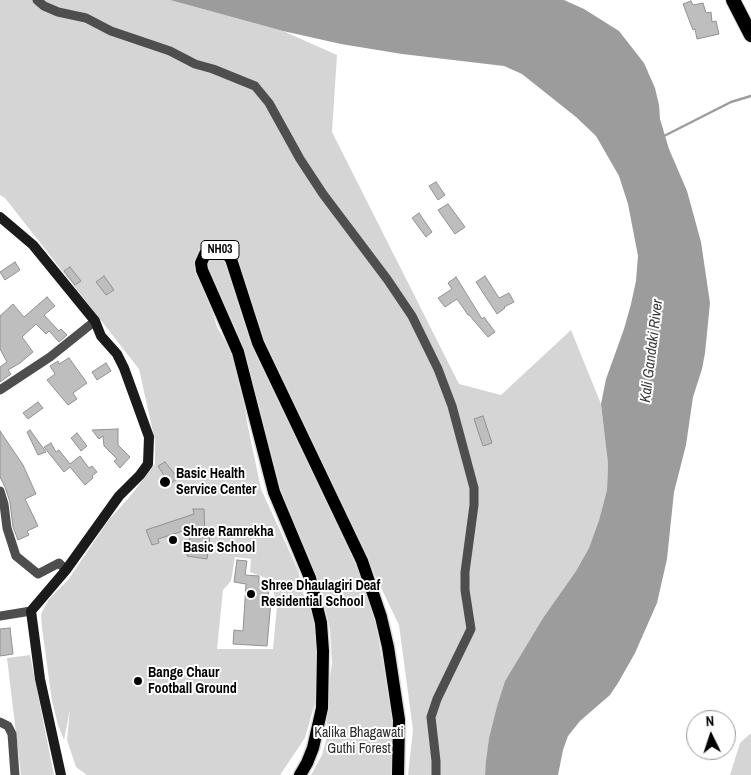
<!DOCTYPE html>
<style>
body{margin:0}
#map{position:relative;width:751px;height:775px;overflow:hidden;background:#fff;font-family:"Archivo Narrow",sans-serif}
canvas{display:block}
.north{position:absolute;left:686px;top:710px;width:50px;height:50px;box-sizing:border-box;background:#fff;border:1px solid #999;border-radius:50%;rotate:356deg;font-size:14px;font-weight:700;line-height:20px;text-align:center;color:#000}
.north::after{content:'';display:block;margin:auto;width:18px;height:22px;background:#000;clip-path:polygon(50% 0,100% 100%,50% 72%,0 100%)}
</style>
<div id="map">
<canvas width="751" height="775"></canvas>
<div class="north">N</div>
</div>
<script>
const g = document.querySelector('canvas').getContext('2d');
g.lineJoin = 'round';
function fill(path, color) { g.fillStyle = color; g.fill(path, 'evenodd'); }
const toPath = rows => new Path2D(rows.map(r => 'M' + r).join(''));
function trace(path, color, width, dash) { g.strokeStyle = color; g.lineWidth = width; g.lineCap = dash ? 'butt' : 'round'; g.setLineDash(dash || []); g.stroke(path); }
function label(font, color, halo, rows, align = 'center') {
  g.font = font + ' "Archivo Narrow",sans-serif'; g.lineWidth = 4; g.setLineDash([]); g.textBaseline = 'middle'; g.strokeStyle = halo; g.fillStyle = color; for (const [text, x, y, turn = 0] of rows) {
    g.save(); g.translate(x, y); g.rotate((+turn || 0) * Math.PI / 180); g.textAlign = isNaN(turn) ? turn : align; if (halo) g.strokeText(text, 0, 0); g.fillText(text, 0, 0); g.restore();
  }
}
const green = toPath([
 [0,0,170,0,283,31,337,55,332,132,459,384,501,395,571,330,601,404,608,464,607,490,599,520,589,548,576,571,543,618,505,681,497,706,489,738,485,775,408,775,413,730,399,625,260,336,252,300,233,252,217,243,201,249,194,269,211,307,217,327,232,353,238,370,248,427,261,489,298,570,304,596,314,616,317,643,315,703,305,738,280,775,87,775,76,767,67,740,70,709,64,740,58,725,52,701,42,628,41,614,49,599,68,580,108,521,132,494,155,464,155,441,139,369,5,198,0,195],
 [235,557,251,559,250,572,271,580,277,606,273,649,217,649,223,590,231,581],
 [210,255,226,259,344,539,366,581,372,603,381,653,392,702,392,775,311,775,322,755,326,741,328,691,332,663,330,629,324,603,314,572,285,508,215,297,206,260],
 [30,655,54,775,21,775,7,658],
 [751,733,751,775,730,775,740,743]
]);
const water = toPath([
 [170,0,564,0,584,9,619,31,644,63,655,88,659,105,660,119,669,149,687,191,701,242,710,303,705,353,702,369,693,397,686,445,674,492,667,559,657,603,635,653,618,683,610,695,580,721,568,736,563,750,558,775,485,775,486,761,489,738,497,706,505,681,543,618,576,571,589,548,599,520,607,490,608,464,601,404,606,379,624,329,631,304,636,281,638,256,628,204,619,176,596,136,576,117,522,74,504,66,402,54,341,44,283,31]
]);
const stream = toPath([
 [664,136,731,102,751,96]
]);
const building = toPath([
 [691,1,693,5,703,3,706,13,711,12,712,22,716,21,719,34,697,39,695,29,693,30,683,4,691,1],
 [436,182,445,195,438,200,429,186,436,182],
 [448,204,465,227,455,234,438,210,448,204],
 [419,213,432,232,426,237,412,218,419,213],
 [15,262,20,270,5,280,0,272,15,262],
 [70,267,81,281,75,285,64,271,70,267],
 [104,276,114,290,106,295,96,282,104,276],
 [485,276,499,298,509,293,514,302,504,307,505,308,497,314,476,282,485,276],
 [456,277,482,319,484,317,495,332,488,337,469,315,468,315,457,299,445,307,438,298,452,289,448,283,456,277],
 [47,297,55,306,44,315,59,331,61,329,67,335,59,342,49,331,46,334,36,324,22,337,33,352,20,363,8,370,11,374,0,382,0,367,7,362,0,349,0,316,13,304,24,317,47,297],
 [69,358,87,383,73,393,77,399,68,405,47,380,55,374,50,366,58,361,59,364,69,358],
 [106,363,111,371,97,380,92,372,106,363],
 [38,402,43,408,28,419,23,413,38,402],
 [483,416,492,443,483,446,474,419,483,416],
 [118,429,118,445,130,457,120,468,114,461,117,459,104,446,103,436,99,439,92,430,118,429],
 [30,430,46,452,38,455,27,432,30,430],
 [0,431,23,465,36,494,25,499,38,526,27,531,29,535,18,540,13,527,10,502,5,487,0,477,0,431],
 [77,433,87,446,81,451,71,438,77,433],
 [51,443,56,452,59,450,70,464,80,456,89,468,92,466,97,472,92,476,93,478,85,485,70,467,64,472,44,447,51,443],
 [165,462,178,478,164,489,159,482,165,477,158,466,165,462],
 [193,509,204,509,205,536,210,537,207,559,187,556,191,531,183,533,183,531,158,539,159,543,152,545,146,530,194,514,193,509],
 [237,560,247,561,245,575,259,576,259,583,269,584,268,600,271,601,267,646,233,644,234,630,243,631,246,584,234,582,237,560],
 [10,628,13,654,0,656,0,629,10,628]
]);
const minor = toPath([
 [37,0,44,6,58,12,86,18,111,31,170,51,195,64,213,69,255,86,269,103,300,159,323,194,387,279,412,316,438,369,452,406,474,488,474,505,465,572,465,590,471,629,437,699,431,717,436,761,436,775],
 [0,390,50,357,95,321],
 [0,491,4,504,7,528,16,556,38,574,59,563,66,570],
 [0,616,31,611],
 [0,722,8,726,12,734,15,775]
]);
const secondary = toPath([
 [0,217,33,245,95,321,101,336,117,354,124,368,149,437,148,464,140,475,119,496,66,570,31,611,40,679,61,775]
]);
const primary = toPath([
 [300,775,307,763,313,748,322,708,323,651,321,623,310,578,274,492,238,352,202,270,201,263,205,254,210,251,216,250,227,254,231,259,258,343,362,561,381,617,388,647,399,720,398,775]
]);
const trunk = toPath([
 [733,0,751,35]
]);
const markers = [
 [165,482,6,"#000"],
 [173,540,5,"#000"],
 [251,594,5,"#000"],
 [138,681,5,"#000"]
];
const shields = [
 [220,250,38]
];
const shieldNames = [
 ["NH03",220,250]
];
const poiNames = [
 ["Basic Health",176,474],
 ["Service Center",176,490],
 ["Shree Ramrekha",183,532],
 ["Basic School",183,548],
 ["Shree Dhaulagiri Deaf",261,586],
 ["Residential School",261,602],
 ["Bange Chaur",148,673],
 ["Football Ground",148,689]
];
const parkNames = [
 ["Kalika Bhagawati",359,733],
 ["Guthi Forest",359,749]
];
const waterNames = [
 ["Kali Gandaki River",652,351,-83]
];
fill(green, '#d5d5d5');
fill(water, '#9c9c9c');
trace(stream, '#9c9c9c', 2.5);
fill(building, '#bebebe');
trace(building, '#929292', 1);
trace(primary, '#dbdbdb', 15);
trace(trunk, '#dbdbdb', 16);
trace(minor, '#4e4e4e', 9);
trace(secondary, '#1b1b1b', 10);
trace(primary, '#000', 12);
trace(trunk, '#000', 14);
for (const [x, y, r, color] of markers) { const dot = new Path2D(); dot.arc(x, y, r, 0, 2 * Math.PI); g.fillStyle = color; g.fill(dot); trace(dot, '#fff', 2); }
for (const [x, y, w] of shields) { const box = new Path2D(); box.roundRect(x - w / 2, y - 9.5, w, 19, 4); g.fillStyle = '#fff'; g.fill(box); trace(box, '#000', 1); }
label('bold 12px', '#000', null, shieldNames);
label('bold 14px', '#000', '#fff', poiNames, 'left');
label('14px', '#2c2c2c', '#fff', parkNames);
label('italic 15px', '#3d3d3d', '#fff', waterNames);
</script>
